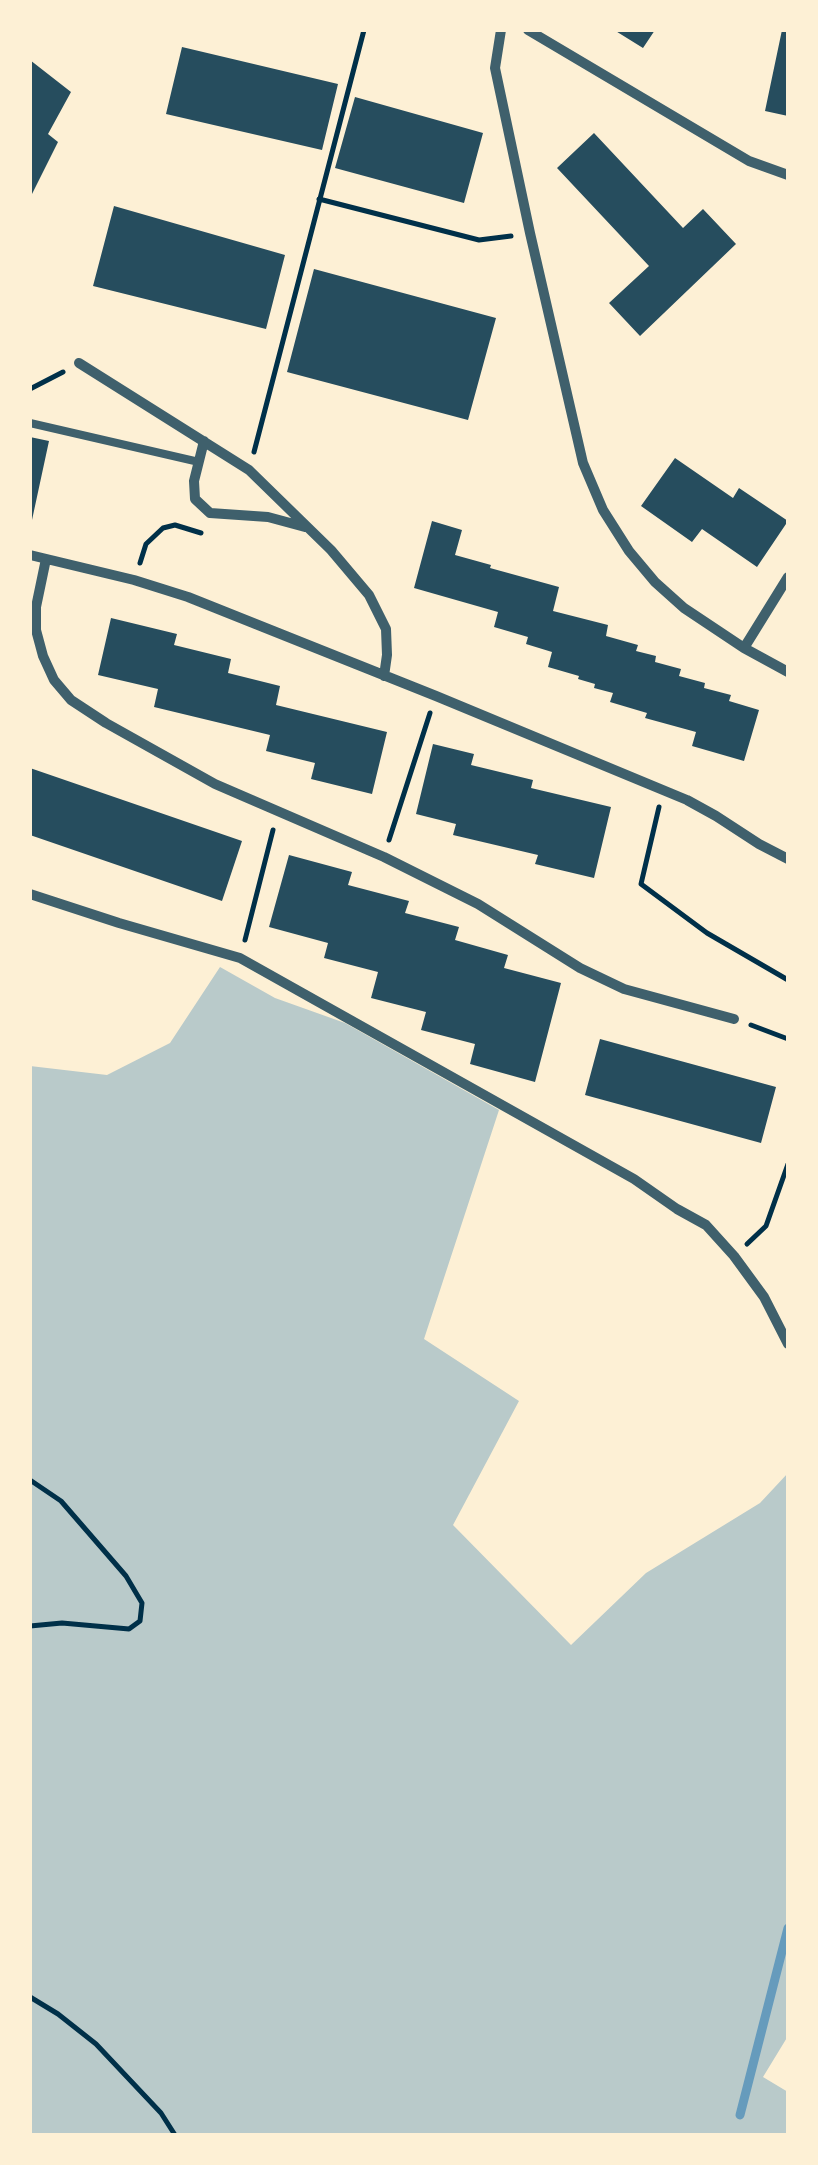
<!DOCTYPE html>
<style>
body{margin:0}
#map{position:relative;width:818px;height:2165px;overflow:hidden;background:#fdf0d5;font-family:Rubik,sans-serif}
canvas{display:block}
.frame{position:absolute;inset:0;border:32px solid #fdf0d5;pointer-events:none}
</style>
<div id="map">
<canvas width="818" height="2165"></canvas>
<div class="frame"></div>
</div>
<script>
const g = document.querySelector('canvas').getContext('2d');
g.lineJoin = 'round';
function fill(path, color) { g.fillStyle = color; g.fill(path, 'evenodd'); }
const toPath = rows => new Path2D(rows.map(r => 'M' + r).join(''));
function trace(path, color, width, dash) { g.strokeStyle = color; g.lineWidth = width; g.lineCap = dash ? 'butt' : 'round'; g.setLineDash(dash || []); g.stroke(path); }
const green = toPath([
 [220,967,275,998,345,1023,499,1110,424,1339,519,1401,453,1525,571,1645,646,1573,760,1503,788,1473,788,2036,763,2077,788,2092,788,2135,30,2135,30,1066,107,1075,170,1043]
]);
const stream = toPath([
 [740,2115,788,1928]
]);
const building = toPath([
 [614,30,655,30,643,48],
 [782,30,788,30,788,116,765,111],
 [182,47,338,84,322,150,166,114],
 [30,60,71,92,48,134,58,142,30,198],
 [355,97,483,133,464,203,335,168],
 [594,133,683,228,703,209,736,244,640,336,609,303,649,266,557,168],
 [114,206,285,255,266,329,93,286],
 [314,269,496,318,468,420,287,372],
 [30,437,49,441,32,520,30,520],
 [675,458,733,498,739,488,788,521,757,567,702,529,692,542,641,506],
 [432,521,462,530,455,555,491,565,490,568,559,587,553,611,608,625,606,636,638,645,636,651,656,656,655,662,681,669,679,676,705,683,704,688,731,695,729,701,759,710,744,761,692,746,696,732,645,718,647,713,610,702,613,693,594,688,595,684,578,679,579,676,548,667,552,652,526,644,528,637,494,627,498,612,414,588],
 [111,618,177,634,174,645,231,659,228,673,280,686,276,705,387,732,372,794,311,779,315,763,266,751,270,735,154,707,158,689,98,675],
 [433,744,474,754,471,765,533,780,531,788,611,807,594,878,535,864,538,855,453,835,456,824,416,814],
 [30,768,242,841,222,901,30,835],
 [289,855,352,872,348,885,409,901,405,913,459,927,455,940,508,955,504,968,561,983,535,1082,470,1064,475,1044,421,1030,426,1012,371,998,378,972,324,958,328,943,269,927],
 [600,1039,776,1087,761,1143,585,1095]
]);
const path = toPath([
 [319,199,479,240,511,236],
 [30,389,63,372],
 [254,452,364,30],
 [140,563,146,544,163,528,175,525,201,533],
 [659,807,641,884,707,933,788,980],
 [389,840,430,713],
 [245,940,273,830],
 [751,1025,788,1039],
 [747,1244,766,1226,788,1164],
 [30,1480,61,1501,126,1576,142,1603,140,1621,129,1629,62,1623,30,1626],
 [30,1997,58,2014,96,2044,161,2113,175,2135]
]);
const service = toPath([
 [30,423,199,462]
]);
const minor = toPath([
 [501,30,495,68,530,233,583,463,603,510,629,551,655,582,684,608,744,648,788,672],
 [528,30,749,161,788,175],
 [79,363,249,470,331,550,369,595,386,629,387,655,384,676],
 [204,441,194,481,195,499,210,513,268,517,305,527],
 [30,555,134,580,188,597,436,696,687,800,716,816,759,844,788,859],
 [46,559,36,607,36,630,43,656,54,680,71,700,106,723,215,784,384,857,478,904,580,968,624,989,734,1019],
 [744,648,788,577],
 [30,894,119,923,240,958,634,1179,677,1209,706,1225,734,1256,764,1297,788,1344]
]);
fill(green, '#b9caca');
trace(stream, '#669bbc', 9);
fill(building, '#264d5e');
trace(path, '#003049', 5);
trace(service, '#3f606c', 8);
trace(minor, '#3f606c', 10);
</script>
